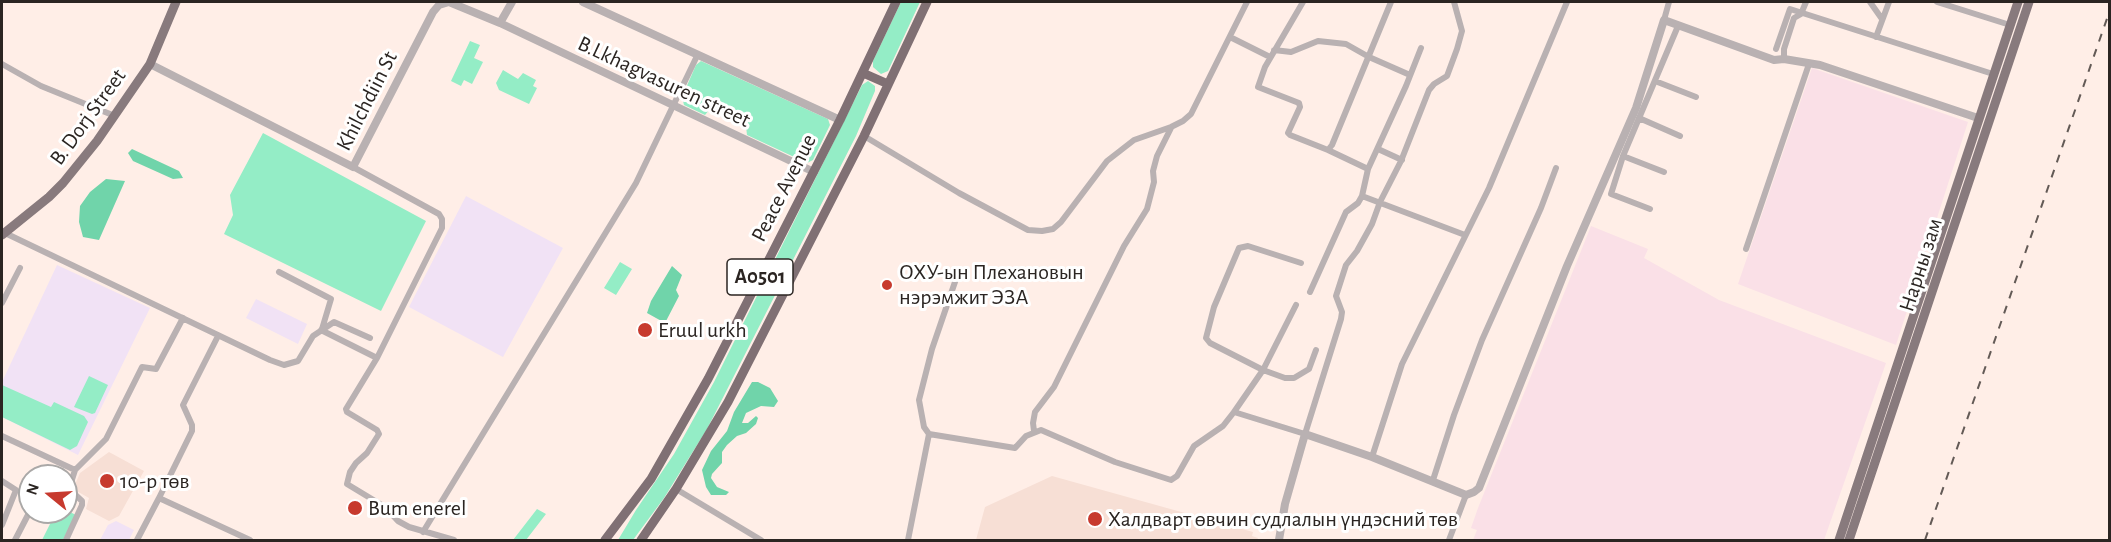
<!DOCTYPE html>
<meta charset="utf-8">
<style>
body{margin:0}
#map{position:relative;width:2111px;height:542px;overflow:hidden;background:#ffeee7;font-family:"Alegreya Sans",sans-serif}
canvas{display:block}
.frame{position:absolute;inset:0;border:3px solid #2b2522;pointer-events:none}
.north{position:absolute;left:18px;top:464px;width:60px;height:60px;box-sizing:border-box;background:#fff;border:2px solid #aaa8a7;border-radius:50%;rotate:288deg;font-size:16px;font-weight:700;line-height:24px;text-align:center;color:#2b2522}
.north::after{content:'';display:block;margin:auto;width:21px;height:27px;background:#c73a2e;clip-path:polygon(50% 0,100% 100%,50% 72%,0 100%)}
</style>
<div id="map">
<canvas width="2111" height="542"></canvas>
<div class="frame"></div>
<div class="north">N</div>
</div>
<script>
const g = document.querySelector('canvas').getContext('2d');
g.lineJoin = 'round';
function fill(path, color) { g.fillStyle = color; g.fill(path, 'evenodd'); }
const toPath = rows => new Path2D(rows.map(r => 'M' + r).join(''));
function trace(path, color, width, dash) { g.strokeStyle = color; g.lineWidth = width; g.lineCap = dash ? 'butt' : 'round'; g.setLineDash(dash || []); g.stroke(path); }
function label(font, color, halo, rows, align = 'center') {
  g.font = font + ' "Alegreya Sans",sans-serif'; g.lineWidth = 6; g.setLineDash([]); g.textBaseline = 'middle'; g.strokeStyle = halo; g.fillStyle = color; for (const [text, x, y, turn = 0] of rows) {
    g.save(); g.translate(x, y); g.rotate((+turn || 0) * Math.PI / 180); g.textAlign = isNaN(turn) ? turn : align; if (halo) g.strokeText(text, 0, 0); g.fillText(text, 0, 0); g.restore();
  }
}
const commercial = toPath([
 [1812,68,1968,122,1896,345,1738,284],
 [1591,226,1648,249,1644,258,1719,300,1886,363,1824,540,1473,540,1477,530,1471,528,1478,508]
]);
const built = toPath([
 [109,452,144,471,119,516,109,521,86,509,89,498,73,489,80,473],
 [1052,476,1253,532,1252,536,1258,538,1257,540,976,540,985,507]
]);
const education = toPath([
 [466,196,563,248,503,357,409,307],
 [57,265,150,308,78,455,2,417,2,382],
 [256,299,307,324,298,344,246,318],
 [116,521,134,530,129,540,100,540,108,525]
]);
const green = toPath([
 [901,2,920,2,888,71,881,74,873,67,873,61],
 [470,41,480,45,474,58,483,62,472,84,464,80,461,86,451,81],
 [701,61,828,119,830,125,813,160,807,163,747,135,746,126,710,109,705,115,684,105,682,97,696,65],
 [503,70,518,79,523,73,536,80,533,86,537,88,529,104,499,90,496,83],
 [868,81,875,86,875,91,856,136,707,429,664,498,633,540,618,540,636,510,674,454,714,382,862,85],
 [263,133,426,221,381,311,224,234,233,215,230,195],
 [620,262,632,269,616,295,604,288],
 [89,376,108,385,95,413,92,414,74,407],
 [2,385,51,407,54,402,84,416,88,422,77,446,70,450,2,417],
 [537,509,546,514,526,540,513,540],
 [66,510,76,515,63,540,42,540,56,512,66,512]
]);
const forest = toPath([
 [132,149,179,171,183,178,173,179,133,161,128,153],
 [106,179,125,181,99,240,83,237,79,222,80,206,90,192],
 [672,266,682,275,676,290,679,296,665,323,647,313,651,301],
 [752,382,758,382,770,388,778,401,774,407,761,406,746,413,742,423,748,423,756,416,758,418,756,424,746,433,737,436,727,445,722,452,722,463,712,474,711,478,717,487,729,492,726,495,711,495,706,487,702,470,711,451,727,431,734,412]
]);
const minor = toPath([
 [1303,2,1265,67,1258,87,1299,103,1300,107,1288,133,1290,135,1328,150,1332,145,1391,2],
 [1870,2,1882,19],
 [1937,2,2010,25],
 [1664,20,1669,2],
 [1230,37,1270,57],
 [1876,37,1889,2],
 [1421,48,1406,86,1368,169,1362,196,1465,235],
 [1776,49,1790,9,1993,74],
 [1274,50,1291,52,1318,41,1346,44,1369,57,1410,75],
 [1784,59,1784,49,1794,18,1801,14,1806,2],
 [2,64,41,86,115,116],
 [1655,81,1696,97],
 [1639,118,1680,136],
 [864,136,959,193,1028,230,1042,231,1053,229,1061,222,1107,161,1134,140,1171,127,1183,121,1191,114,1247,2],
 [1378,149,1402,160],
 [1328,150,1368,169],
 [1623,156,1664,172],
 [353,167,439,214,442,219,442,228,377,358],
 [1650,209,1611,194,1623,156,1678,26],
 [5,233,270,360,284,365,298,361,313,336,334,322,370,338],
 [1746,249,1809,64],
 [1301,263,1248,246,1239,248,1214,307,1206,338,1210,343,1263,370,1285,378,1294,378,1309,369,1316,350],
 [279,272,331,299,322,329],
 [956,279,932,349,919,400,924,427,929,434,1015,448,1026,436,1041,430,1115,462,1171,480,1177,476,1194,446,1223,426,1234,412,1305,434,1341,319,1342,312,1336,296,1346,265,1357,251,1372,224,1380,202,1401,161,1429,90,1434,84,1447,76,1457,49,1462,31,1454,2],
 [1310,292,1346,212,1358,203,1362,196],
 [2,303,20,268],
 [321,330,377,358,346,409,347,412,377,430,379,434,367,453,356,463,350,472,347,484,385,507,398,521,409,527,454,540],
 [1234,412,1263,370,1296,305],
 [1034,431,1033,423,1035,412,1054,387,1124,246,1147,209,1154,182,1153,171,1157,156,1171,128],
 [2,436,75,470,106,439,142,367,156,369,183,318],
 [1372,457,1402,364,1489,188,1567,2],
 [1433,480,1454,415,1482,340,1541,208,1556,168],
 [2,481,16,490,2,525],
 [676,489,761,540],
 [159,498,192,431,192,425,183,405,218,336],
 [423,532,636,183,697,56],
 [15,540,30,511],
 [66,540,82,505,82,501,69,489,75,470],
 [137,540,159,498,250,540],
 [908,540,929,434],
 [1449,540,1466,495]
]);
const tertiary = toPath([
 [583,2,840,120],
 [500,23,512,2],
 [150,64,353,167,433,12,439,5,449,2,500,23,814,172],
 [1279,540,1285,504,1305,434,1372,457,1466,495,1474,492,1479,488,1567,266,1636,108,1664,20,1774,60,1784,59,1820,65,1978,118]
]);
const primary = toPath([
 [2,235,49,197,63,183,97,141,150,64,176,2],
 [1839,540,2018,2],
 [1849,540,2029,2]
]);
const trunk = toPath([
 [863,73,888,84],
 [605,540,651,479,708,379,840,120,896,2],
 [641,540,676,489,728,402,864,136,927,2]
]);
const rail = toPath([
 [1925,540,2110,10]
]);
const markers = [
 [887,285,6,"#c73a2e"],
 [645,330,8,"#c73a2e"],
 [107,481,8,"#c73a2e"],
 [355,508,8,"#c73a2e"],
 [1095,519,8,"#c73a2e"]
];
const shields = [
 [760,277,66]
];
const shieldNames = [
 ["A0501",760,277]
];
const streetNames = [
 ["B.Lkhagvasuren street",664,82,25],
 ["Khilchdiin St",367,101,-63],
 ["B. Dorj Street",88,117,-54],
 ["Peace Avenue",784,188,-63],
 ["Нарны зам",1921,265,-72]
];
const poiNames = [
 ["ОХУ-ын Плехановын",899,272],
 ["нэрэмжит ЭЗА",899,297],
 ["Eruul urkh",658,330],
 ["10-р төв",120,481],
 ["Bum enerel",368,508],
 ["Халдварт өвчин судлалын үндэсний төв",1108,519]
];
fill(commercial, '#fae0e7');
fill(built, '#f7dfd5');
fill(education, '#f1e2f5');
fill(green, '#94edc6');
fill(forest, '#70d4aa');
trace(minor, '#b9b1b2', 6);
trace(tertiary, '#b9b1b2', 8);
trace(primary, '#887a7d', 9);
trace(trunk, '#807074', 9);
trace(rail, '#635a56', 2, [8, 8]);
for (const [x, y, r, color] of markers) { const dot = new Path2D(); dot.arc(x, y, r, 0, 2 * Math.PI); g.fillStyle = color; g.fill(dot); trace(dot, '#fff', 2); }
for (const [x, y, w] of shields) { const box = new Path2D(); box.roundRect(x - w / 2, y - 18, w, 36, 4.5); g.fillStyle = '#fff'; g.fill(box); trace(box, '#2b2522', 1.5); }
label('bold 21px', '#2b2522', null, shieldNames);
label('22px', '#2b2522', '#fff', streetNames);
label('22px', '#2b2522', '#fff', poiNames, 'left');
</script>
